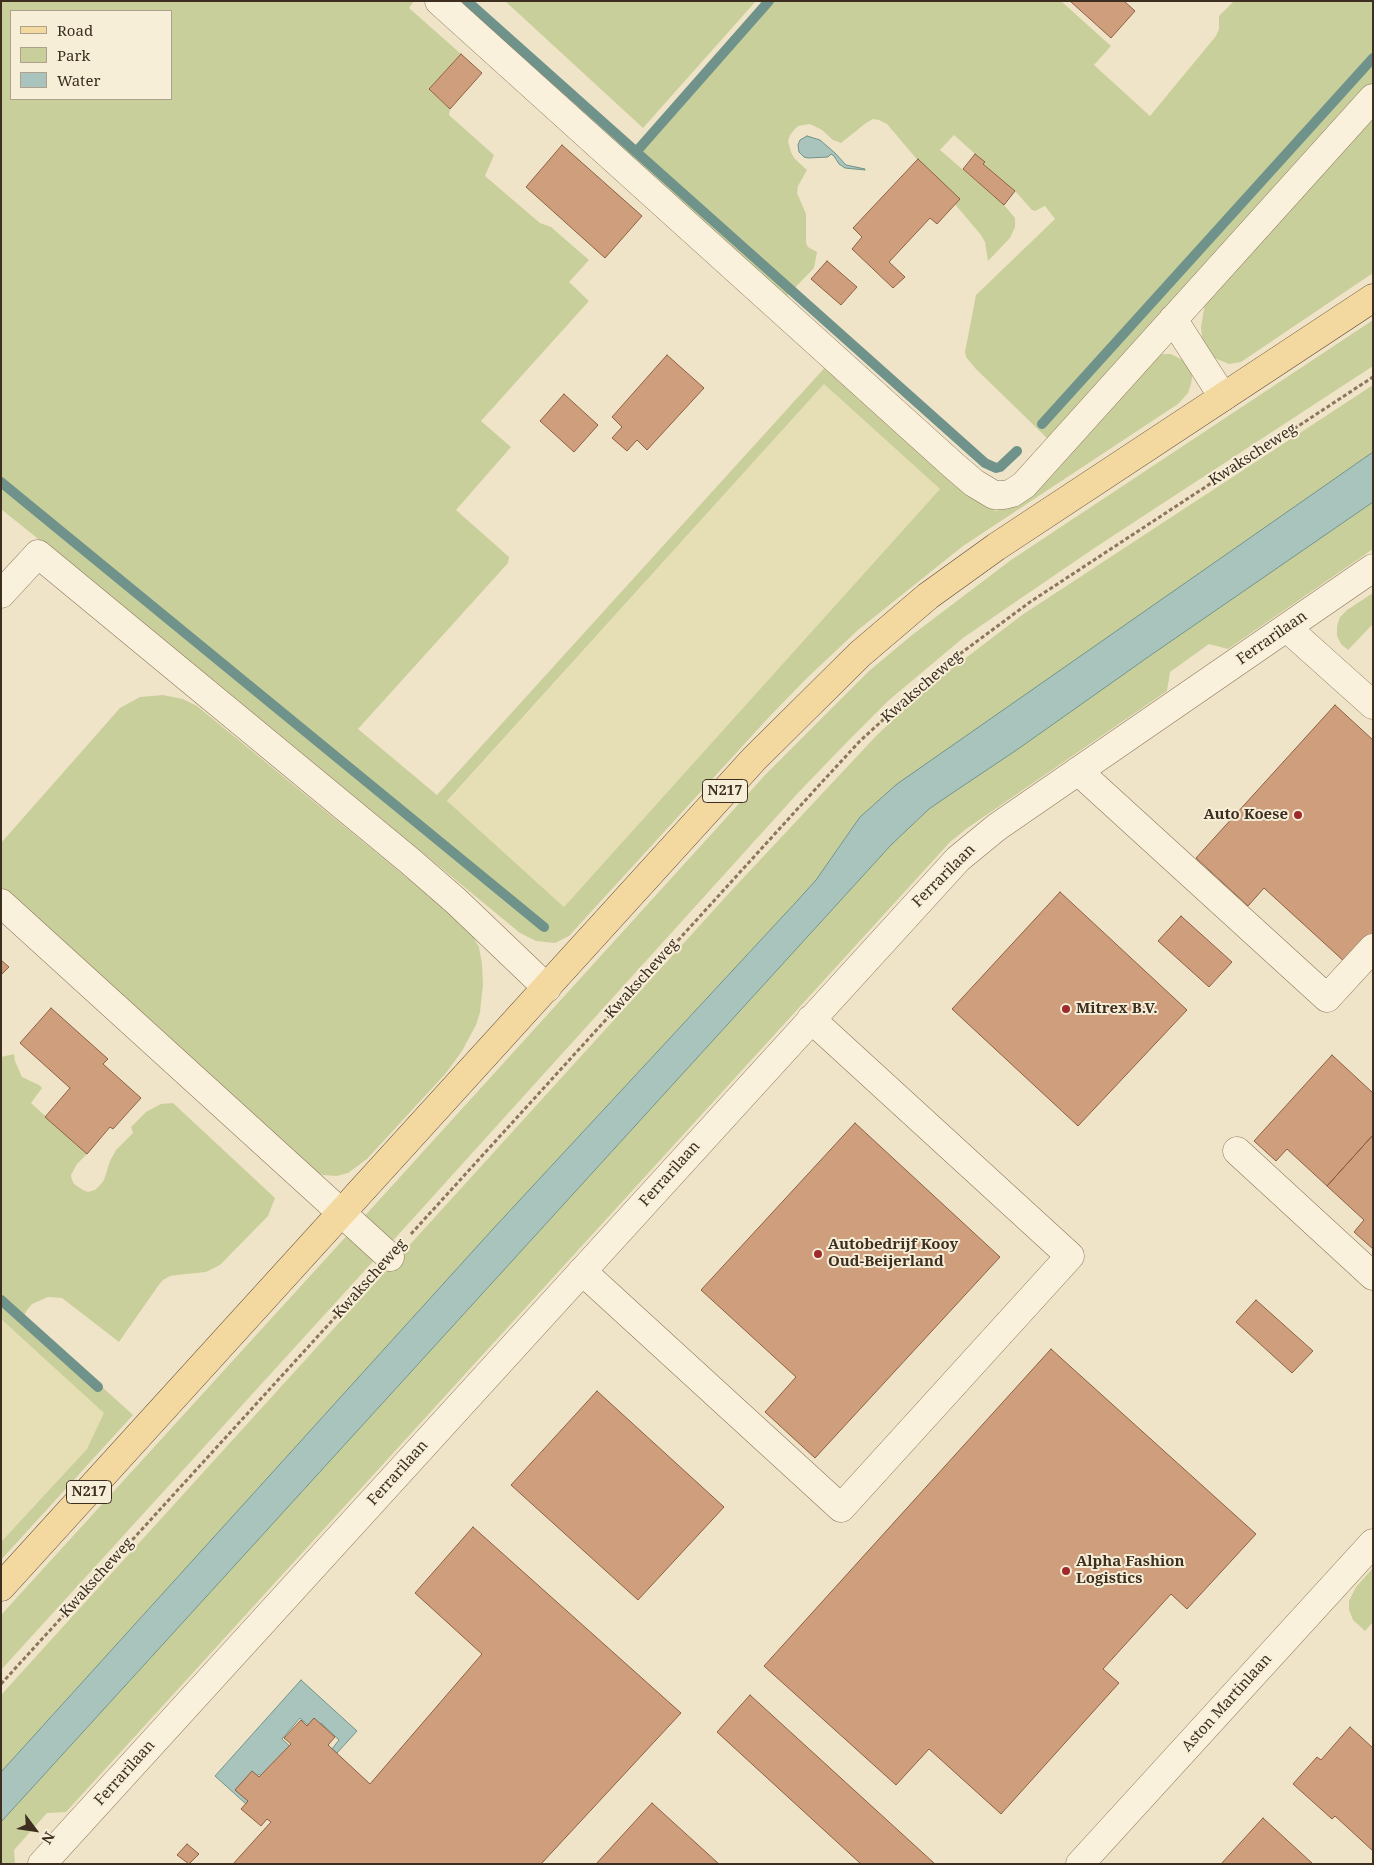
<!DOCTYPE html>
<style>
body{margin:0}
#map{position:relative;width:1374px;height:1865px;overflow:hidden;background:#f0e4c8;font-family:"Noto Serif",serif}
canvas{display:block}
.frame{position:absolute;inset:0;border:2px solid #3d2e20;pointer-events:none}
.legend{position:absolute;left:10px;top:10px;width:162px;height:90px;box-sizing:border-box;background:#f7eed8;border:1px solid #ada18e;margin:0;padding:6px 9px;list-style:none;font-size:15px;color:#3d2e20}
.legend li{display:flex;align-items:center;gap:10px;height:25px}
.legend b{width:25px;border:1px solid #ada18e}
.north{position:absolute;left:10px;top:1805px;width:50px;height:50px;-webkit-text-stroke:4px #f7eed8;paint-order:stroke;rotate:121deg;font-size:14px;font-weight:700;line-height:20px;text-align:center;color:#3d2e20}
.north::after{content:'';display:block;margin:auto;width:18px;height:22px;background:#3d2e20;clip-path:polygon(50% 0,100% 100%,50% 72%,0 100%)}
</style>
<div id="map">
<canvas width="1374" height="1865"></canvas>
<div class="frame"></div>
<ul class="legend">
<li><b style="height:6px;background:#f3d9a0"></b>Road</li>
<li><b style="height:14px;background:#c9cf9b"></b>Park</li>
<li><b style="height:14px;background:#a9c4bc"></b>Water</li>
</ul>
<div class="north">N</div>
</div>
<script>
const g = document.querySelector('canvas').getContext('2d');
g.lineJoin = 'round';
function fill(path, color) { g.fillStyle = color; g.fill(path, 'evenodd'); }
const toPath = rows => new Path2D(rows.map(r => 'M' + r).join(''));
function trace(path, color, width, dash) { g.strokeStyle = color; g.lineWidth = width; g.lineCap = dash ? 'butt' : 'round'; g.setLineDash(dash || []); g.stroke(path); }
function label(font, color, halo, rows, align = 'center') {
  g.font = font + ' "Noto Serif",serif'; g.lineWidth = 4; g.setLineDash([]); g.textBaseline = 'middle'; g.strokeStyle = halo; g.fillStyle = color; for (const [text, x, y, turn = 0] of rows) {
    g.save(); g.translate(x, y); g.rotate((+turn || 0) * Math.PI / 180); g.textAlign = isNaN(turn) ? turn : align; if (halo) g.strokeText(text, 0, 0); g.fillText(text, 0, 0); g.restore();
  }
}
const farmland = toPath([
 [824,384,940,489,564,907,447,802],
 [1,1319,105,1413,87,1449,1,1542]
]);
const green = toPath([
 [1,1,414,1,409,8,461,54,429,89,450,109,449,115,494,155,485,176,540,223,551,227,589,260,569,282,589,301,481,421,511,447,456,510,509,557,508,563,358,729,437,795,828,364,981,503,996,511,1012,506,1154,357,1163,354,1171,354,1186,362,1193,372,1191,384,1188,393,1178,404,963,546,858,630,808,677,770,716,569,936,555,943,536,941,520,933,217,683,1,509],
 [11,11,171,11,171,99,11,99],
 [824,384,940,489,564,907,447,801],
 [450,1,467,1,516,45,508,53],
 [505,1,756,1,643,128],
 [769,1,1061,1,1111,46,1094,65,1150,116,1216,36,1219,29,1219,16,1234,1,1373,1,1373,84,1051,442,975,368,966,357,965,352,976,295,1055,219,1045,206,1035,211,1032,210,1015,191,983,164,984,162,954,135,940,150,1004,205,1015,218,1015,227,1010,238,988,261,985,242,981,235,887,124,879,120,873,119,866,123,841,143,833,140,822,130,810,124,798,126,794,130,790,135,788,141,791,152,794,158,807,170,798,186,797,193,806,214,806,243,808,247,817,252,814,268,783,300,525,69,533,61,636,152],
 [1373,113,1373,273,1241,362,1229,364,1212,357,1202,338,1201,327,1205,303],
 [1373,320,1373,366,1096,547,1011,605,963,638,888,701,849,740,797,794,389,1245,361,1220,765,775,869,671,912,635,1011,560],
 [1373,385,1373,452,897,784,860,817,816,880,797,901,492,1230,1,1772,1,1695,731,891,876,736,924,690,1022,615],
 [1373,502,1373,549,1228,649,1209,644,1170,672,1167,691,966,829,950,842,66,1812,47,1813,14,1850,15,1864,1,1864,1,1822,891,845,929,809,942,800,1018,749,1151,655],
 [1373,593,1373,624,1348,650,1341,644,1337,636,1337,626,1340,617,1347,610],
 [163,695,183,699,197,706,455,917,472,935,479,947,482,964,483,985,480,1012,476,1025,462,1051,446,1073,367,1159,348,1173,337,1176,323,1175,313,1171,1,890,1,843,120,708,140,697],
 [14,1054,15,1061,22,1077,39,1085,42,1088,31,1103,87,1154,77,1164,71,1175,72,1180,74,1184,83,1190,88,1192,95,1190,100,1185,104,1180,110,1161,116,1150,133,1133,131,1127,146,1112,161,1104,173,1103,275,1198,268,1216,220,1265,206,1272,177,1275,170,1276,163,1280,158,1286,119,1342,62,1298,48,1297,32,1304,27,1310,24,1316,133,1415,1,1560,1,1542,87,1449,104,1413,1,1319,1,1057],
 [351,1231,378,1256,1,1670,1,1615],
 [1373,1568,1373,1622,1365,1631,1353,1620,1349,1610,1349,1601,1356,1587]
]);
const water = toPath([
 [807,136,820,140,835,153,846,165,865,169,865,170,845,168,839,164,834,156,831,154,828,157,808,158,804,157,799,152,798,145,800,140,807,136],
 [1373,452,1373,502,1151,655,1018,749,942,800,929,809,891,845,1,1822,1,1772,492,1230,797,901,816,880,860,817,897,784,1373,452],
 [301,1680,357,1731,337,1753,332,1749,339,1740,321,1723,314,1730,300,1718,282,1739,294,1750,266,1781,259,1774,241,1794,248,1801,246,1804,215,1776,301,1680]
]);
const stream = toPath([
 [467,1,985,463,996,468,1000,467,1017,451],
 [636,152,769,1],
 [1042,424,1373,58],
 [1,482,544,927],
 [1,1300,98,1387]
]);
const building = toPath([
 [1070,1,1124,1,1135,11,1111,38,1070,1],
 [461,54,482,73,450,109,429,89,461,54],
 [562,145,642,216,605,258,526,187,562,145],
 [975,154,985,162,983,164,1015,191,1004,205,963,169,975,154],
 [918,159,960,199,937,224,930,218,889,262,905,277,893,288,852,249,862,237,853,228,918,159],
 [827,261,857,287,841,305,811,279,827,261],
 [667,355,704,388,647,450,637,440,627,451,612,438,622,427,612,417,667,355],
 [564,394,598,425,574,452,540,421,564,394],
 [1335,705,1373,740,1373,935,1347,964,1264,888,1248,906,1196,858,1335,705],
 [1060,892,1187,1010,1078,1126,952,1009,1060,892],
 [1181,916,1232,962,1209,987,1158,941,1181,916],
 [1,960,9,967,1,975,1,960],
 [51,1008,108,1059,103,1064,141,1098,113,1129,110,1127,87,1154,45,1117,70,1088,20,1043,51,1008],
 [1332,1055,1373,1093,1373,1135,1327,1186,1287,1149,1276,1161,1254,1141,1332,1055],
 [855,1123,1000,1257,815,1458,765,1412,796,1377,701,1290,855,1123],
 [1373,1135,1373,1249,1354,1232,1364,1220,1327,1186,1373,1135],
 [1256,1300,1313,1351,1292,1373,1236,1322,1256,1300],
 [1051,1349,1256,1534,1187,1609,1171,1594,1103,1669,1119,1683,1001,1814,929,1749,896,1785,764,1666,1051,1349],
 [597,1391,724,1507,638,1600,511,1485,597,1391],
 [473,1527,681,1713,541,1864,233,1864,271,1822,267,1819,261,1826,241,1809,248,1801,235,1790,252,1771,259,1777,291,1744,284,1738,301,1720,307,1726,314,1718,335,1737,328,1745,370,1784,482,1654,415,1593,473,1527],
 [750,1695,935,1864,861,1864,717,1732,750,1695],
 [1350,1727,1373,1748,1373,1851,1335,1816,1332,1819,1293,1784,1317,1757,1321,1760,1350,1727],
 [652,1803,719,1864,596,1864,652,1803],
 [1263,1818,1313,1864,1221,1864,1263,1818],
 [187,1844,199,1854,189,1864,177,1855,187,1844]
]);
const path = toPath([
 [411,1234,822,782,860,741,923,683,949,662,1030,602,1373,377],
 [1,1684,370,1279]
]);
const minor = toPath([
 [439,1,953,465,974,483,994,495,1004,495,1012,493,1024,485,1373,98],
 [1173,319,1223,397],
 [1,594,38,554,410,861,456,901,547,988],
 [1287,628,1373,705],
 [1078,771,1327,998,1373,948],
 [1,903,390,1257],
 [1237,1151,1373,1276],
 [582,1271,841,1508,1070,1256,811,1019],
 [42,1864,958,859,997,827,1373,568],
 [1080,1864,1373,1543]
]);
const major = toPath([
 [1,1587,754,759,860,654,928,596,996,547,1373,298]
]);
const markers = [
 [1298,815,5,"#9e2a2b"],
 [1066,1009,5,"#9e2a2b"],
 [818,1254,5,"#9e2a2b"],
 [1066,1571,5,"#9e2a2b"]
];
const shields = [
 [725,791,45],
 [89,1492,45]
];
const shieldNames = [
 ["N217",725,791],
 ["N217",89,1492]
];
const streetNames = [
 ["Kwakscheweg",1253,455,-33],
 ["Ferrarilaan",1272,638,-35],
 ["Kwakscheweg",922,687,-41],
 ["Ferrarilaan",944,876,-45],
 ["Kwakscheweg",642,979,-48],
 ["Ferrarilaan",670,1174,-48],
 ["Kwakscheweg",370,1279,-48],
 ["Ferrarilaan",398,1473,-48],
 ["Kwakscheweg",97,1578,-48],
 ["Aston Martinlaan",1227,1703,-48],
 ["Ferrarilaan",125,1773,-48]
];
const poiNames = [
 ["Auto Koese",1288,815,"right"],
 ["Mitrex B.V.",1076,1009],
 ["Autobedrijf Kooy",828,1245],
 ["Oud-Beijerland",828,1262],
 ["Alpha Fashion",1076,1562],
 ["Logistics",1076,1579]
];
fill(farmland, '#e6deb5');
fill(green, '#c9cf9b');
fill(water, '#a9c4bc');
trace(water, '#6f938a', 1);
trace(stream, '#6f938a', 10);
fill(building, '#cf9f7d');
trace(building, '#8d5f41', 1);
trace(minor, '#8d765c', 29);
trace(major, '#5b4430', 29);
trace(path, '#8d765c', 3, [4, 2.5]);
trace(minor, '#faf1dc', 28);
trace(major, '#f3d9a0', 28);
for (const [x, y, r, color] of markers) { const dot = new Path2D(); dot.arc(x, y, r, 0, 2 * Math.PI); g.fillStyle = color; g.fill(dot); trace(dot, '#f7eed8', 2); }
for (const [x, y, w] of shields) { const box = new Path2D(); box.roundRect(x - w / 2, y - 11.5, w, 23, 4); g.fillStyle = '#f7eed8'; g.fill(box); trace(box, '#3d2e20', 1); }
label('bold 14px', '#3d2e20', null, shieldNames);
label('15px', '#3d2e20', '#f7eed8', streetNames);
label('bold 15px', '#3d2e20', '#f7eed8', poiNames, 'left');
</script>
